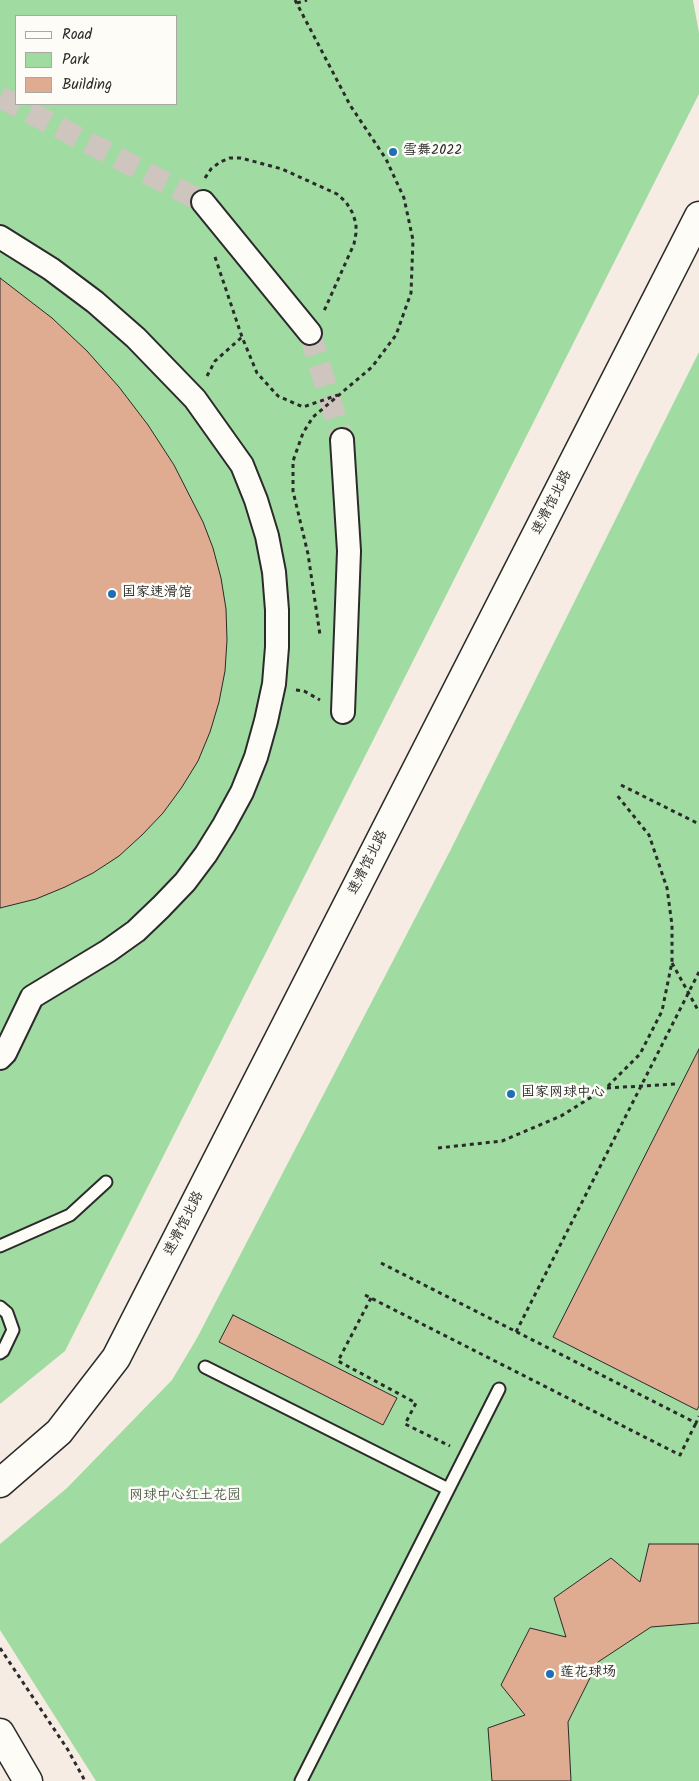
<!DOCTYPE html>
<meta charset="utf-8">
<style>
body{margin:0}
#map{position:relative;width:699px;height:1781px;overflow:hidden;background:#f7ece3;font-family:Kalam,sans-serif}
canvas{display:block}
.legend{position:absolute;left:15px;top:15px;width:162px;height:90px;box-sizing:border-box;background:#fdfcf7;border:1px solid #a9a8a5;margin:0;padding:6px 9px;list-style:none;font-size:15px;color:#2b2b2b}
.legend li{display:flex;align-items:center;gap:10px;height:25px}
.legend b{width:25px;border:1px solid #a9a8a5}
</style>
<div id="map">
<canvas width="699" height="1781"></canvas>
<ul class="legend">
<li><b style="height:6px;background:#fdfcf7"></b>Road</li>
<li><b style="height:14px;background:#a0dba2"></b>Park</li>
<li><b style="height:14px;background:#dfac91"></b>Building</li>
</ul>
</div>
<script>
const g = document.querySelector('canvas').getContext('2d');
g.lineJoin = 'round';
function fill(path, color) { g.fillStyle = color; g.fill(path, 'evenodd'); }
const toPath = rows => new Path2D(rows.map(r => 'M' + r).join(''));
function trace(path, color, width, dash) { g.strokeStyle = color; g.lineWidth = width; g.lineCap = dash ? 'butt' : 'round'; g.setLineDash(dash || []); g.stroke(path); }
function label(font, color, halo, rows, align = 'center') {
  g.font = font + ' Kalam,"LXGW WenKai TC",sans-serif'; g.lineWidth = 5; g.setLineDash([]); g.textBaseline = 'middle'; g.strokeStyle = halo; g.fillStyle = color; for (const [text, x, y, turn = 0] of rows) {
    g.save(); g.translate(x, y); g.rotate((+turn || 0) * Math.PI / 180); g.textAlign = isNaN(turn) ? turn : align; if (halo) g.strokeText(text, 0, 0); g.fillText(text, 0, 0); g.restore();
  }
}
const green = toPath([
 [0,0,693,0,699,33,699,94,65,1351,0,1404],
 [16,16,176,16,176,104,16,104],
 [699,352,699,1781,96,1781,0,1630,0,1544,67,1488,172,1380,197,1338,450,851]
]);
const building = toPath([
 [0,278,52,318,87,351,119,387,148,425,174,465,203,522,213,548,221,578,226,609,227,640,225,671,219,702,210,732,198,761,182,787,163,813,142,835,119,856,93,873,65,887,36,899,0,908,0,278],
 [699,1049,699,1406,697,1410,553,1337,699,1049],
 [233,1315,397,1398,383,1425,219,1342,233,1315],
 [649,1544,699,1544,699,1623,651,1627,598,1662,568,1722,571,1781,492,1781,488,1728,525,1715,501,1685,530,1628,566,1637,554,1598,611,1558,640,1582,649,1544]
]);
const streetTunnel = toPath([
 [0,97,203,202],
 [310,333,342,440]
]);
const path = toPath([
 [295,0,350,105,386,159,404,198,413,240,411,293,396,335,372,367,313,417,303,433,293,461,293,491,308,554,320,635],
 [297,3,307,0],
 [205,178,211,169,220,162,230,158,241,158,282,169,337,194,346,202,352,212,356,223,356,233,354,244,324,311],
 [215,257,242,337,257,373,278,396,303,407,338,395],
 [207,376,215,361,242,337],
 [296,690,304,691,320,700],
 [621,785,699,824],
 [672,963,699,1012],
 [607,1088,677,1084],
 [438,1148,502,1141,561,1116,606,1088,640,1054,662,1011,672,962,672,925,667,888,649,835,616,794],
 [381,1263,696,1423,699,1416],
 [365,1295,680,1455,696,1423],
 [371,1298,338,1361,416,1403,405,1424,450,1446],
 [516,1332,699,972],
 [0,1648,68,1750,85,1781]
]);
const lane = toPath([
 [0,1246,70,1215,106,1182],
 [0,1307,7,1313,13,1330,3,1351,0,1353],
 [205,1367,448,1489],
 [301,1781,499,1389]
]);
const street = toPath([
 [203,202,310,333],
 [0,237,51,269,95,302,136,338,195,399,242,465,256,500,267,536,274,572,277,610,277,647,274,684,266,721,256,757,242,792,224,825,206,854,185,882,161,907,136,931,108,951,32,997,5,1053,0,1058],
 [342,440,349,551,343,712]
]);
const secondary = toPath([
 [0,1483,59,1432,116,1358,699,216],
 [0,1733,28,1781]
]);
const markers = [
 [393,152,5,"#1f6fb2"],
 [112,594,5,"#1f6fb2"],
 [511,1094,5,"#1f6fb2"],
 [550,1674,5,"#1f6fb2"]
];
const poiNames = [
 ["雪舞2022",403,152],
 ["国家速滑馆",122,594],
 ["国家网球中心",521,1094],
 ["莲花球场",560,1674]
];
const streetNames = [
 ["速滑馆北路",553,503,-63],
 ["速滑馆北路",369,863,-63],
 ["速滑馆北路",185,1224,-63]
];
const parkNames = [
 ["网球中心红土花园",185,1497]
];
fill(green, '#a0dba2');
fill(building, '#dfac91');
trace(building, '#2b2b2b', 1);
trace(streetTunnel, '#cec5be', 22, [22, 11]);
trace(lane, '#2b2b2b', 15);
trace(street, '#2b2b2b', 26);
trace(secondary, '#2b2b2b', 31);
trace(path, '#2b2b2b', 3, [4, 4]);
trace(lane, '#fdfcf7', 11);
trace(street, '#fdfcf7', 22);
trace(secondary, '#fdfcf7', 28);
for (const [x, y, r, color] of markers) { const dot = new Path2D(); dot.arc(x, y, r, 0, 2 * Math.PI); g.fillStyle = color; g.fill(dot); trace(dot, '#fdfcf7', 2); }
label('14px', '#2b2b2b', '#fdfcf7', poiNames, 'left');
label('14px', '#2b2b2b', '#fdfcf7', streetNames);
label('14px', '#4e604f', '#fdfcf7', parkNames);
</script>
